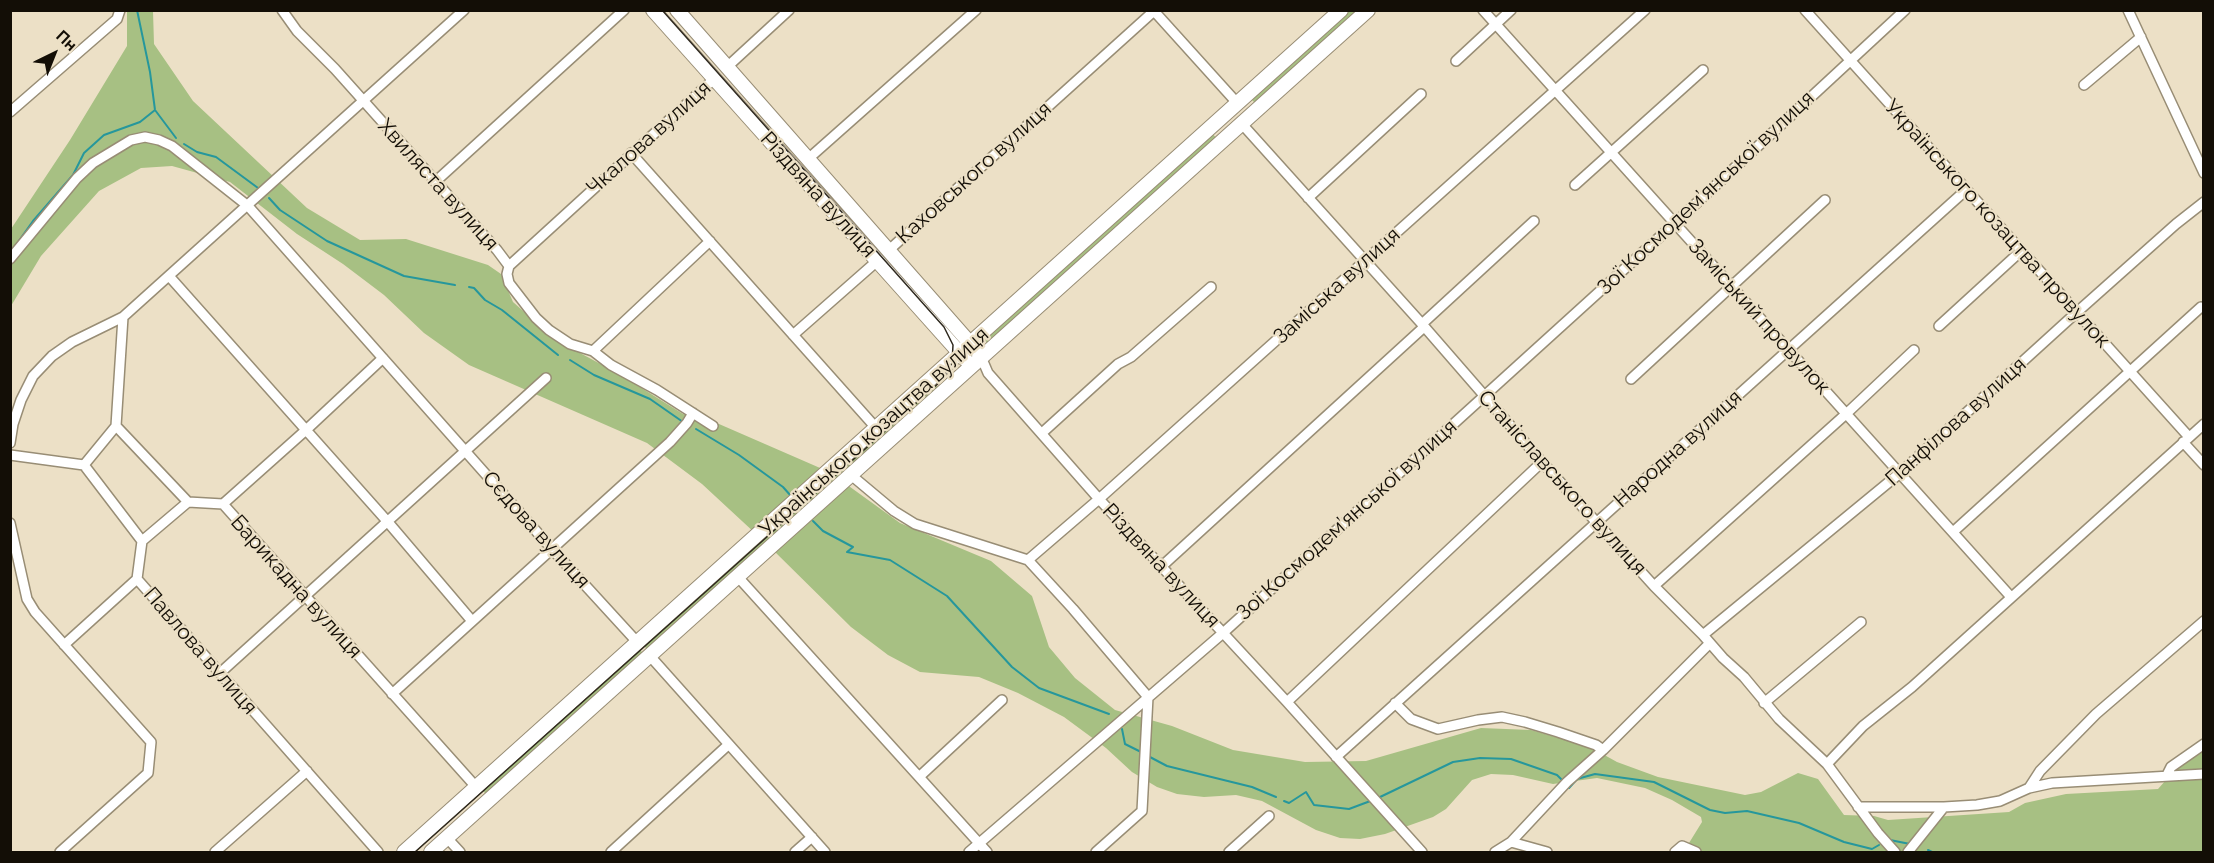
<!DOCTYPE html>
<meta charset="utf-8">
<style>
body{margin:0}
#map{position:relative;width:2214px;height:863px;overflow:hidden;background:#ece0c6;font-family:Raleway,sans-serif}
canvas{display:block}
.frame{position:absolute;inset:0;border:12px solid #130e06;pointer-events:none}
.north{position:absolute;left:24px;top:24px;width:60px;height:60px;-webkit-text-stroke:4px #ece0c6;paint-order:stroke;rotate:43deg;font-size:16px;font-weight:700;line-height:24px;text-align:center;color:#130e06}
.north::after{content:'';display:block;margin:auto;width:21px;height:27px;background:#130e06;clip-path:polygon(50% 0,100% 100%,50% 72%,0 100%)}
</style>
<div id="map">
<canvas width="2214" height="863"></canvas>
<div class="frame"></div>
<div class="north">Пн</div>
</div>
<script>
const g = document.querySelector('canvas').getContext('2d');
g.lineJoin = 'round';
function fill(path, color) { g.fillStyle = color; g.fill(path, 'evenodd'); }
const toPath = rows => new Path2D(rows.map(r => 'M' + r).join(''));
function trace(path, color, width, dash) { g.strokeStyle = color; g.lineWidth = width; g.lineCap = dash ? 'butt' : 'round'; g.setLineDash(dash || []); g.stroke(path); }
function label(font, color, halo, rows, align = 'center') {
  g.font = font + ' Raleway,sans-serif'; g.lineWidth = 4.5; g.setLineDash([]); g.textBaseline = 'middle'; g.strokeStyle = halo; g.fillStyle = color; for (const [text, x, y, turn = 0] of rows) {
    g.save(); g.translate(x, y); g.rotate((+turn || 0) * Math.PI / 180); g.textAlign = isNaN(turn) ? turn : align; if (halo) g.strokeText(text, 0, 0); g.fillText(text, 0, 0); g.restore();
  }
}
const green = toPath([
 [127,11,153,11,154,44,193,101,307,208,360,240,406,239,488,265,501,274,513,302,556,340,619,374,683,414,719,424,827,471,756,534,702,484,647,443,469,365,424,333,384,295,343,264,297,234,230,182,172,166,141,168,99,191,41,256,11,306,11,229,70,140,127,46],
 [1347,11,1363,11,1258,106,1250,98],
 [1211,132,1219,141,991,347,983,338],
 [933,382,941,391,650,652,641,643],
 [846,484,900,523,991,561,1032,596,1049,647,1075,678,1115,710,1172,726,1233,750,1305,762,1366,761,1481,728,1531,730,1590,747,1617,762,1658,777,1745,795,1761,792,1798,773,1818,779,1844,815,1874,816,1888,820,2009,812,2025,803,2066,794,2158,789,2174,771,2203,748,2203,852,1710,852,1694,850,1689,843,1702,822,1701,817,1672,800,1645,788,1597,778,1553,784,1513,775,1491,774,1472,780,1446,809,1433,817,1385,834,1360,839,1340,838,1316,830,1262,801,1236,795,1204,797,1177,794,1157,787,1132,772,1106,748,1064,717,1018,693,979,677,920,672,888,655,851,627,773,550],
 [637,647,646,656,489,797,480,788]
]);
const stream = toPath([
 [137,10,150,72,155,110,176,138],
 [184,144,197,152,216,157,258,188],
 [269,198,280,210,327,241,404,276,455,285],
 [16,245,33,221,73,175,84,153,104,135,140,122,155,110],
 [469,287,474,288,485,300,502,310,558,355],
 [570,360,594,375,650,399,683,422],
 [696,429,739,455,783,487,791,496],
 [813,521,823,531,853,547,847,552,890,560,947,596,1012,667,1039,688,1109,714],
 [1122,729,1125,744,1143,753],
 [1148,756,1167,766,1252,787,1276,797],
 [1569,788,1577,779,1595,774,1654,782,1710,810,1725,813,1747,811,1799,823,1844,842,1872,849,1879,845],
 [1378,798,1453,762,1480,758,1511,759,1557,775,1561,779],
 [1284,801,1289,803,1306,792,1314,805,1349,809,1373,800],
 [1890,840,1910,844],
 [1928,850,1932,852]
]);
const street = toPath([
 [282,10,297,31,335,69,497,250,509,266,507,274,509,283,536,318,549,330,570,344,593,351,611,365,657,390,713,426],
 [1483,10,2011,597],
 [1805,10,2189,437],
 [2128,10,2204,173],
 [1456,61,1511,10],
 [727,67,789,10],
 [2084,85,2141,37],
 [10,112,117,19,120,10],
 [1242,124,1422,324,1542,462,1654,586,1703,635,1723,658,1744,677,1779,719,1827,764,1878,833,1895,852],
 [631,153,877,429],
 [808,159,976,10],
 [435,182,624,10],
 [1575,185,1703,70],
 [1308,198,1421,94],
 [889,250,1154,11,1238,104],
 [10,259,77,178,93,163,131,140,145,137,159,140,172,146,248,206,552,549,638,643],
 [509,266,714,79],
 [169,276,387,521,472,621],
 [123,317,116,426,188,502,223,504,477,788],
 [1422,324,1534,221],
 [1939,326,2021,251],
 [793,335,876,262],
 [593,351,710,241],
 [982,359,988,373,1099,499,1287,702,1422,852],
 [1631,379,1825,200],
 [1042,433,1118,364,1131,357,1211,287],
 [2183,442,2204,465],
 [10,443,13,424,21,400,33,376,52,356,72,342,123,317,464,10],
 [10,455,84,465,142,541,137,579,378,852],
 [84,465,116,426],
 [851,475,894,511,915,524,1028,560,1073,609,1148,697],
 [223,504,306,430,383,358],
 [10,523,27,599,35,612,151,742,148,773,60,852],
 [1953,532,2201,307],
 [142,541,188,502],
 [1028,560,1099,499,1645,10],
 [1161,567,1424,327],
 [738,577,987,852],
 [1654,586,1846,414,1914,350],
 [1703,635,1900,473,2076,313,2176,224,2204,202],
 [64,645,137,579],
 [650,656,825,852],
 [220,673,546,378],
 [392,694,670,442,687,423,693,413],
 [1287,702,1542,462],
 [1395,703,1411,719,1438,729,1478,720,1502,717,1525,722,1558,732,1596,745,1603,750],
 [1764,703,1861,622],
 [1336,757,1966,190],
 [1827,764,1863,726,1912,687,2204,424],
 [2167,775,2171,767,2204,744],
 [919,777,1002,700],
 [2029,788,2040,771,2096,714,2204,621],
 [1858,807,1944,807,1977,805,2000,801,2029,788,2052,783,2204,774],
 [447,838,460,852],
 [1511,842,1547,852],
 [215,852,307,771],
 [611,852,728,745],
 [795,852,812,837],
 [969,852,1223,633,1675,223,1905,10],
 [1096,852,1142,811,1148,697],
 [1229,852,1269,816],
 [1495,852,1511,842,1567,782,1603,750,1710,643],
 [1675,852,1682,846,1696,852],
 [1908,852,1944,807]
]);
const secondary = toPath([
 [653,10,965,359],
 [677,10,976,350],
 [404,852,1341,10],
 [431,852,1368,10]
]);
const tram = toPath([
 [415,852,941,381,952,363,953,345,944,327,662,10]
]);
const streetNames = [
 ["Чкалова вулиця",649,138,-42],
 ["Каховського вулиця",974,173,-42],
 ["Хвиляста вулиця",438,185,48],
 ["Зої Космодем’янської вулиця",1706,193,-43],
 ["Різдвяна вулиця",818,195,48],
 ["Українського козацтва провулок",1997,224,48],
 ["Заміська вулиця",1337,286,-42],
 ["Заміський провулок",1759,317,48],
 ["Панфілова вулиця",1956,422,-42],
 ["Українського козацтва вулиця",874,432,-42],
 ["Народна вулиця",1678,449,-42],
 ["Станіславського вулиця",1562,483,48],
 ["Зої Космодем’янської вулиця",1347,520,-42],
 ["Сєдова вулиця",536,530,48],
 ["Різдвяна вулиця",1161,566,47],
 ["Барикадна вулиця",296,587,48],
 ["Павлова вулиця",200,651,49]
];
fill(green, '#a7c083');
trace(stream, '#26979c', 2);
trace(street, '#988d75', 12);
trace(secondary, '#988d75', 16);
trace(street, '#fff', 9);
trace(secondary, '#fff', 14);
trace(tram, '#2f291e', 1.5);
label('21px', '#130e06', '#ece0c6', streetNames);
</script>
